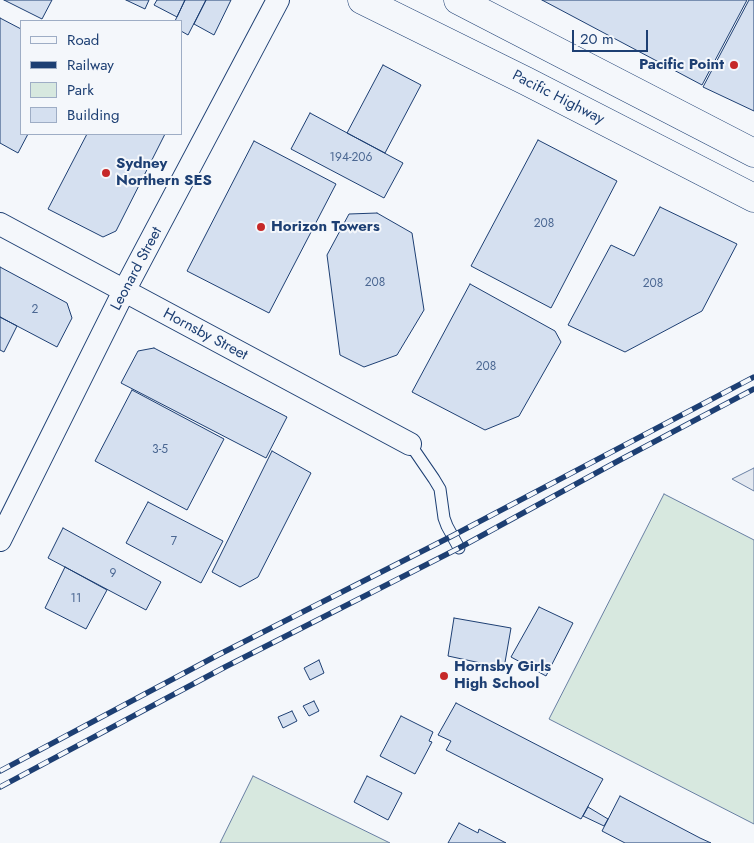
<!DOCTYPE html>
<style>
body{margin:0}
#map{position:relative;width:754px;height:843px;overflow:hidden;background:#f4f7fb;font-family:Jost,sans-serif}
canvas{display:block}
.legend{position:absolute;left:20px;top:20px;width:162px;height:115px;box-sizing:border-box;background:#f4f7fb;border:1px solid #9eadc5;margin:0;padding:6px 9px;list-style:none;font-size:15px;color:#1d3f73}
.legend li{display:flex;align-items:center;gap:10px;height:25px}
.legend b{width:25px;border:1px solid #9eadc5}
.scale{position:absolute;left:572px;top:30px;width:76px;height:22px;box-sizing:border-box;border:2px solid #1d3f73;border-top:0;padding-left:6px;font-size:15px;line-height:18px;white-space:nowrap;color:#1d3f73;-webkit-text-stroke:4px #f4f7fb;paint-order:stroke}
</style>
<div id="map">
<canvas width="754" height="843"></canvas>
<ul class="legend">
<li><b style="height:6px;background:#f4f7fb"></b>Road</li>
<li><b style="height:6px;background:#1d3f73"></b>Railway</li>
<li><b style="height:14px;background:#d7e8df"></b>Park</li>
<li><b style="height:14px;background:#d5e0f0"></b>Building</li>
</ul>
<div class="scale">20 m</div>
</div>
<script>
const g = document.querySelector('canvas').getContext('2d');
g.lineJoin = 'round';
function fill(path, color) { g.fillStyle = color; g.fill(path, 'evenodd'); }
const toPath = rows => new Path2D(rows.map(r => 'M' + r).join(''));
function trace(path, color, width, dash) { g.strokeStyle = color; g.lineWidth = width; g.lineCap = dash ? 'butt' : 'round'; g.setLineDash(dash || []); g.stroke(path); }
function label(font, color, halo, rows, align = 'center') {
  g.font = font + ' Jost,sans-serif'; g.lineWidth = 4; g.setLineDash([]); g.textBaseline = 'middle'; g.strokeStyle = halo; g.fillStyle = color; for (const [text, x, y, turn = 0] of rows) {
    g.save(); g.translate(x, y); g.rotate((+turn || 0) * Math.PI / 180); g.textAlign = isNaN(turn) ? turn : align; if (halo) g.strokeText(text, 0, 0); g.fillText(text, 0, 0); g.restore();
  }
}
const green = toPath([
 [664,494,754,540,754,824,549,719,664,494],
 [253,776,390,843,220,843,253,776]
]);
const parking = toPath([
 [754,468,754,491,732,479,754,468]
]);
const building = toPath([
 [4,0,52,0,42,19,4,0],
 [126,0,149,0,145,9,126,0],
 [157,0,185,0,177,17,154,5,157,0],
 [185,0,206,0,188,35,181,31,181,21,175,21,185,0],
 [206,0,231,0,214,35,194,24,206,0],
 [542,0,747,0,702,85,542,0],
 [749,0,754,0,754,111,703,87,749,0],
 [0,18,21,29,21,134,28,134,18,153,0,143,0,18],
 [383,65,421,85,385,153,347,133,383,65],
 [310,113,403,163,384,198,291,149,310,113],
 [87,134,165,134,116,231,103,237,48,209,87,134],
 [538,140,617,181,551,308,471,266,538,140],
 [254,141,336,184,269,313,187,271,254,141],
 [660,207,737,244,702,311,625,352,568,325,611,245,634,256,660,207],
 [377,213,412,233,424,310,397,355,364,367,340,355,327,255,349,214,377,213],
 [0,267,67,303,72,318,57,347,0,317,0,267],
 [470,284,555,331,561,342,519,416,485,430,412,392,470,284],
 [0,317,17,326,4,352,0,350,0,317],
 [154,348,287,417,266,458,121,383,138,351,154,348],
 [132,390,224,439,187,510,95,461,132,390],
 [272,451,311,473,258,577,240,587,212,572,272,451],
 [148,502,223,541,201,583,126,543,148,502],
 [63,528,161,582,146,610,48,558,63,528],
 [65,567,107,590,86,629,45,608,65,567],
 [539,607,573,623,546,676,511,657,539,607],
 [454,618,511,628,504,668,448,656,454,618],
 [319,660,324,673,310,680,304,668,319,660],
 [314,701,319,711,309,716,303,706,314,701],
 [456,703,603,779,581,819,446,750,451,741,438,735,456,703],
 [292,711,297,721,283,728,278,717,292,711],
 [401,716,433,732,429,741,432,742,415,774,380,756,401,716],
 [367,776,402,793,388,820,354,802,367,776],
 [620,796,700,838,711,843,625,843,602,831,620,796],
 [588,807,608,819,604,826,583,816,588,807],
 [459,823,478,833,479,829,506,843,448,843,459,823]
]);
const service = toPath([
 [410,444,434,479,440,489,444,518,447,526,459,548]
]);
const minor = toPath([
 [0,224,410,444],
 [0,540,124,291,278,0]
]);
const primary = toPath([
 [362,0,526,81,754,198],
 [458,0,754,153]
]);
const rail = toPath([
 [0,771,218,655,452,536,754,377],
 [0,787,225,667,459,548,618,461,754,389]
]);
const markers = [
 [734,65,5,"#c62828"],
 [106,173,5,"#c62828"],
 [261,227,5,"#c62828"],
 [444,676,5,"#c62828"]
];
const numberNames = [
 ["194-206",351,158],
 ["208",544,224],
 ["208",375,283],
 ["208",653,284],
 ["2",35,310],
 ["208",486,367],
 ["3-5",160,450],
 ["7",174,542],
 ["9",113,574],
 ["11",76,599]
];
const poiNames = [
 ["Pacific Point",724,65,"right"],
 ["Sydney",116,164],
 ["Northern SES",116,181],
 ["Horizon Towers",271,227],
 ["Hornsby Girls",454,667],
 ["High School",454,684]
];
const streetNames = [
 ["Pacific Highway",558,98,27],
 ["Leonard Street",137,269,-62],
 ["Hornsby Street",205,335,28]
];
fill(green, '#d7e8df');
trace(green, '#687fa3', 1);
fill(parking, '#e3e8f0');
trace(parking, '#687fa3', 1);
fill(building, '#d5e0f0');
trace(building, '#1d3f73', 1);
trace(service, '#1d3f73', 13);
trace(minor, '#1d3f73', 24);
trace(primary, '#1d3f73', 29);
trace(service, '#f4f7fb', 11);
trace(minor, '#f4f7fb', 22);
trace(primary, '#f4f7fb', 28);
trace(rail, '#1d3f73', 5.5);
trace(rail, '#f4f7fb', 4, [11]);
for (const [x, y, r, color] of markers) { const dot = new Path2D(); dot.arc(x, y, r, 0, 2 * Math.PI); g.fillStyle = color; g.fill(dot); trace(dot, '#f4f7fb', 2); }
label('12px', '#4b6792', null, numberNames);
label('bold 15px', '#1d3f73', '#f4f7fb', poiNames, 'left');
label('15px', '#1d3f73', '#f4f7fb', streetNames);
</script>
